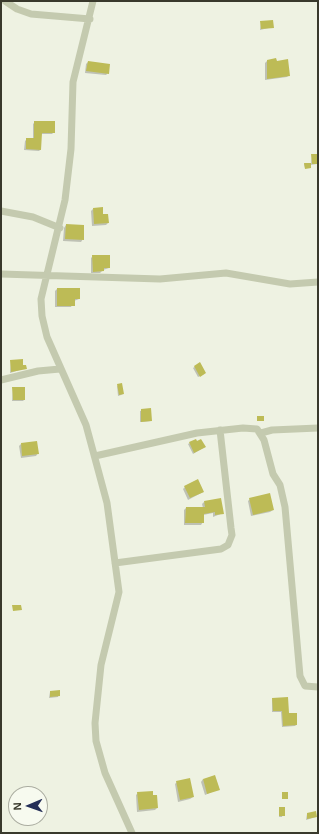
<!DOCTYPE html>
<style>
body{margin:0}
#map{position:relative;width:319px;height:834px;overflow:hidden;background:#eef2e2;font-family:Helvetica,sans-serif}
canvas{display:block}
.frame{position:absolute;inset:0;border:2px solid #39392c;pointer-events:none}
.north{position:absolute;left:8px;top:786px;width:40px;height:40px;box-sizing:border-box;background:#f7faef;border:1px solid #abada1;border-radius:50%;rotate:268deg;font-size:11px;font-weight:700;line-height:16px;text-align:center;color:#39392c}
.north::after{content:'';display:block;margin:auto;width:14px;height:18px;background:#252f58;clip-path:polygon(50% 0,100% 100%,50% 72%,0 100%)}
</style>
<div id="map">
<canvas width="319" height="834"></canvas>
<div class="frame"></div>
<div class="north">N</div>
</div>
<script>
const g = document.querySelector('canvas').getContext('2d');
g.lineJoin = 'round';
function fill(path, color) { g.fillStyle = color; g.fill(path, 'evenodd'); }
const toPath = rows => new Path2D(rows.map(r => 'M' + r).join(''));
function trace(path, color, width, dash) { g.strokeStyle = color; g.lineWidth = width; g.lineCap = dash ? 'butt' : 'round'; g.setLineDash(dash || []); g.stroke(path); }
const shadow = toPath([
 [261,22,273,27,260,30],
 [267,61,289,75,287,77,265,80,265,63],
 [88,62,108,73,106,75,85,73,86,64],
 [35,122,54,132,52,134,41,134,40,150,39,151,24,150,25,141,27,139,33,139,33,124],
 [312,155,317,164,310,165,310,168,305,168,304,164,311,164],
 [93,209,103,215,108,223,106,225,92,226,91,211],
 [66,225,83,239,81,242,63,241,64,228],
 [93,256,109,268,103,270,100,273,91,273,91,258],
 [57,289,79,299,74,301,71,307,55,307,55,291],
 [11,361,22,366,26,368,10,373],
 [200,363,204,374,198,377,193,368],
 [117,385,123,394,121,395,118,396],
 [13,388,24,400,23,401,12,401],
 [150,409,151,421,140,422,140,411],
 [195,440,203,448,193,454,188,444],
 [21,444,38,453,36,456,21,458,19,446],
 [185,487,203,492,188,500,183,489],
 [250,499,273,510,270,512,251,516,248,501],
 [204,502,223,513,213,517,213,513,203,515,203,522,201,525,184,525,184,510,186,508,203,508,202,504],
 [59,691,58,697,49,698,50,692],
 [272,699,288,714,296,725,295,726,282,727,281,712,272,712],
 [203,779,219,789,205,795,201,782],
 [177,782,193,797,190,799,178,802,175,784],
 [138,793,157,808,155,810,137,812,136,795],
 [280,808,284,808,282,817,279,817],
 [307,814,316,817,306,820]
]);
const building = toPath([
 [273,20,274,28,261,29,260,21],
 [276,58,277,61,288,59,290,76,267,79,267,60],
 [88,61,110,64,109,74,86,71],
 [34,121,55,121,55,133,42,133,41,150,26,149,26,138,34,138],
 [311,154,318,154,318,164,312,164],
 [304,163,311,163,311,168,305,169],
 [103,207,103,214,108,214,109,223,94,224,93,208],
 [66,224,84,225,84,240,65,239],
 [92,255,110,255,110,268,104,268,104,271,93,272],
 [57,288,80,288,80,299,75,299,75,306,57,306],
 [23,359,23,365,26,365,27,369,11,372,10,360],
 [200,362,206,373,200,377,194,366],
 [122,383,124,394,119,395,117,384],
 [12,387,25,387,25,400,13,400],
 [151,408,152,421,141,422,141,409],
 [257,416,264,416,264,421,257,421],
 [196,439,197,441,201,439,206,447,194,453,189,442],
 [37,441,39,454,22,456,21,443],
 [198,479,204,492,190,498,184,486],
 [270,493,274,510,253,515,249,498],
 [221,498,224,514,215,515,215,512,204,514,204,523,185,523,186,507,205,507,204,501],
 [12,605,21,605,22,610,13,611],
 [60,690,60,696,50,697,50,691],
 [288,697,289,713,297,713,297,725,283,726,282,711,273,711,272,698],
 [215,775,220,790,207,794,203,779],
 [190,778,194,797,180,800,176,781],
 [153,791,153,795,157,795,158,808,139,810,137,792],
 [282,792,288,792,288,799,282,799],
 [279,807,285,807,285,816,279,816],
 [316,811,317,817,307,819,307,813]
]);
const minor = toPath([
 [5,1,17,9,31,14,90,19],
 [93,1,73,82,71,149,65,200,41,299,42,316,47,337,86,425,107,503,119,592,101,665,95,723,96,741,105,773,132,833],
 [1,211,33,217,60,228],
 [1,274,160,279,226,273,290,284,318,282],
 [1,380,38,371,60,369],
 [261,433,272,430,318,428],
 [95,456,197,433,243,428,257,429,264,440,273,474,280,485,285,507,300,676,305,686,318,687],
 [115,563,221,549,228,545,232,535,231,528,220,430]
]);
fill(shadow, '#0003');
fill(building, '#bdbb56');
trace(minor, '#c4caaf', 7);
</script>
